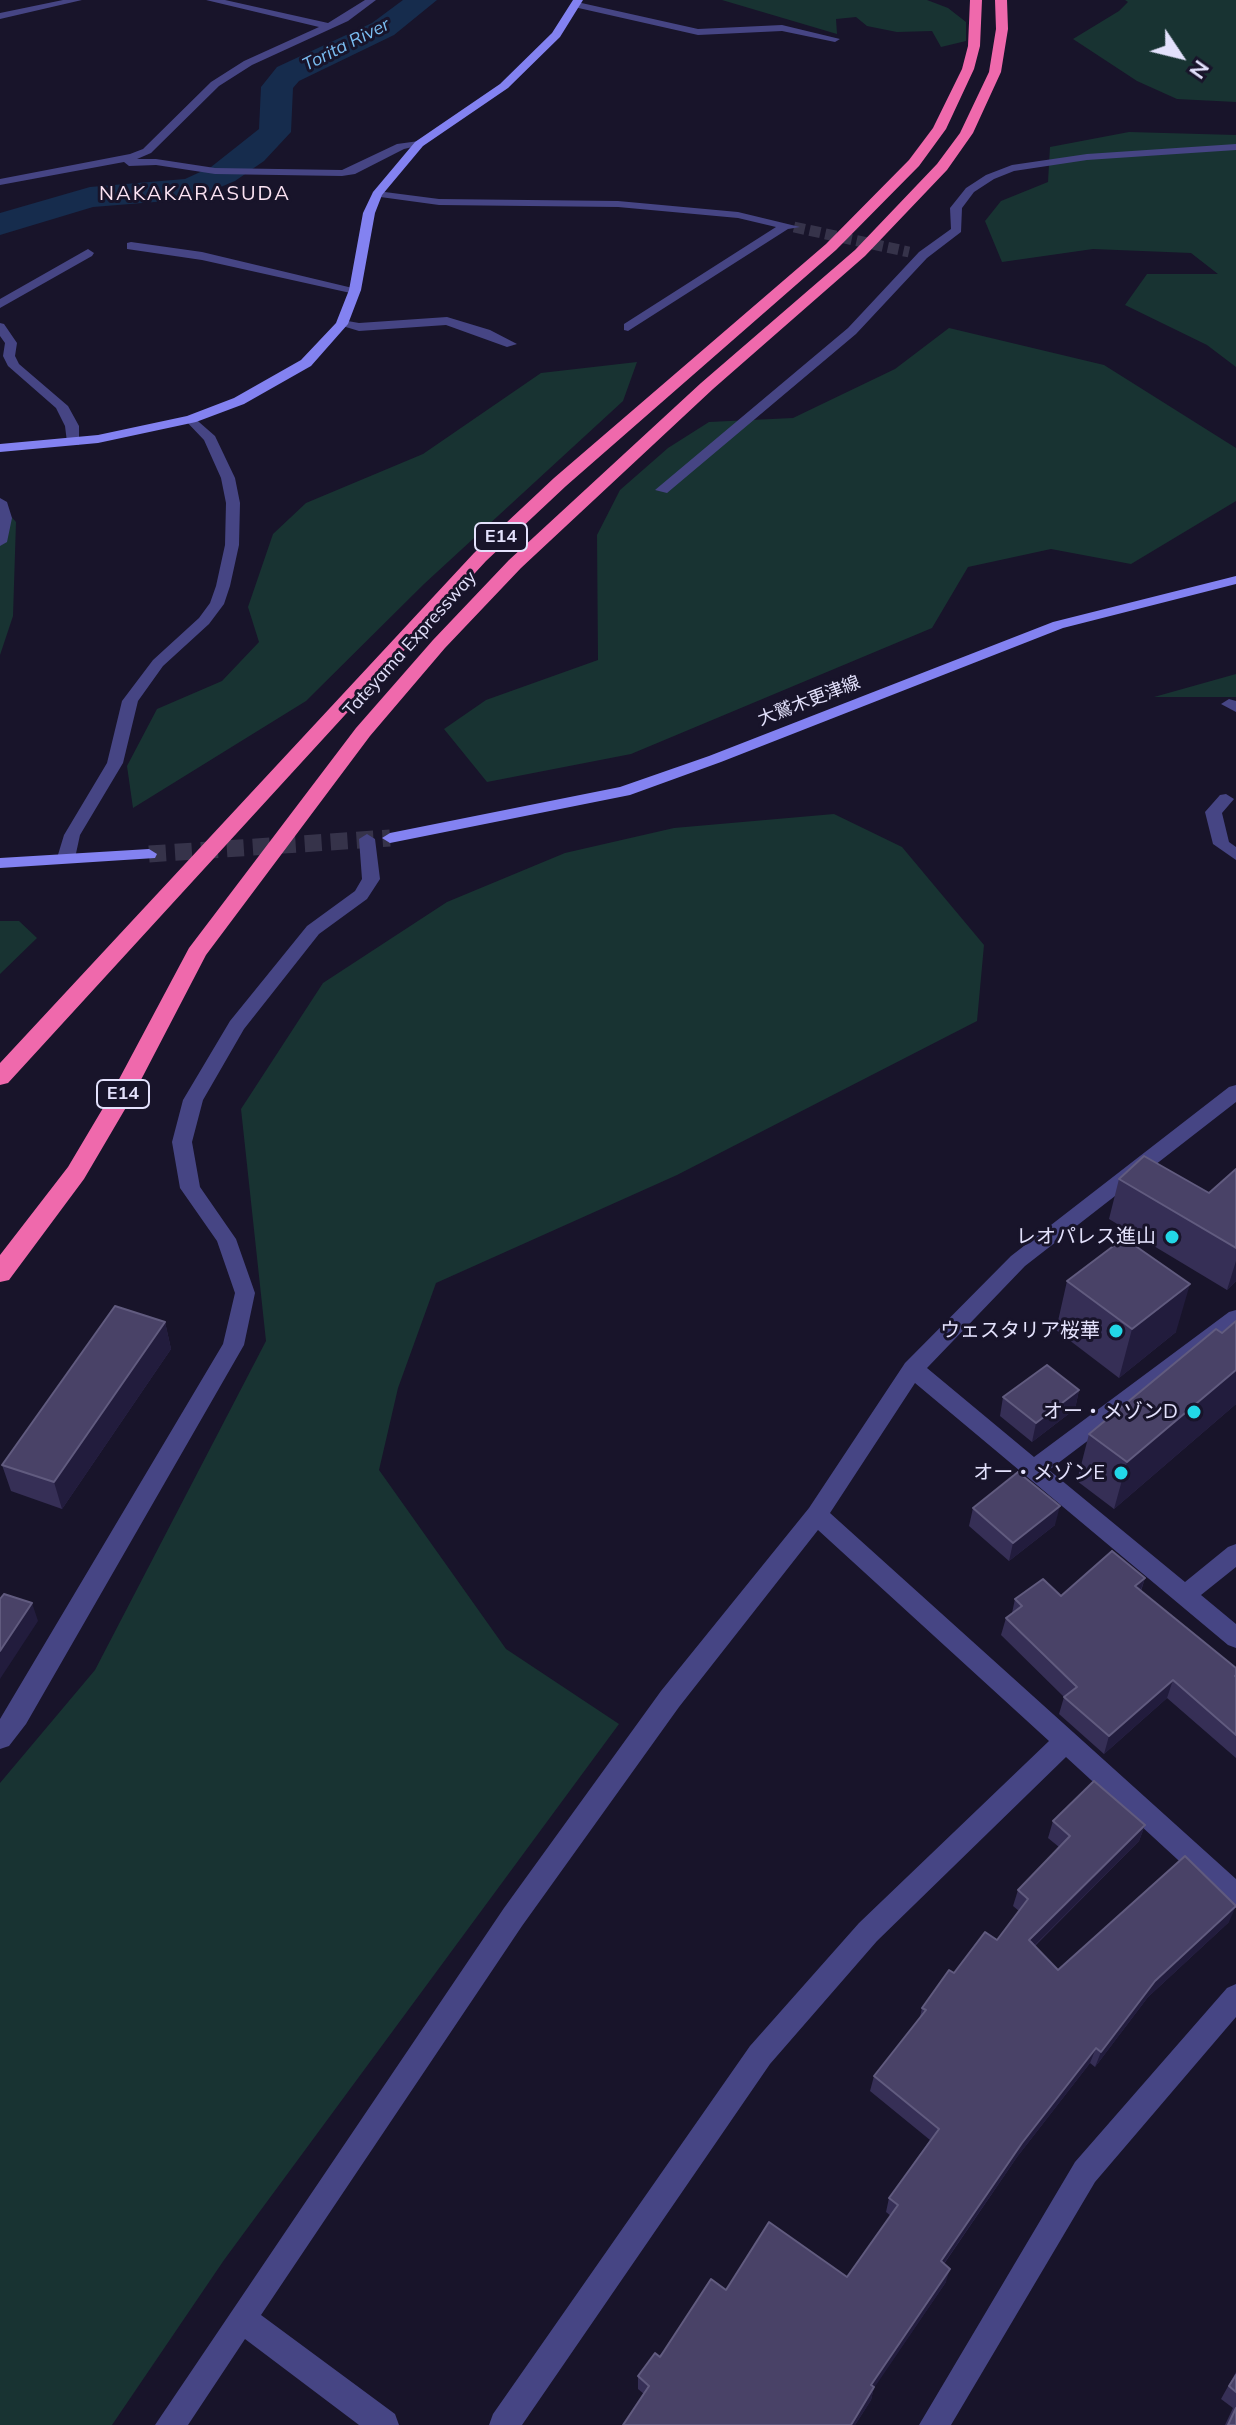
<!DOCTYPE html>
<meta charset="utf-8">
<style>
body{margin:0}
#map{position:relative;width:1236px;height:2425px;overflow:hidden;background:#18142a;font-family:Mulish,sans-serif}
canvas{display:block}
.north{position:absolute;left:1140px;top:16px;width:80px;height:80px;-webkit-text-stroke:6px #18142a;paint-order:stroke;rotate:125deg;font-size:22px;font-weight:700;line-height:32px;text-align:center;color:#e3e1fc}
.north::after{content:'';display:block;margin:auto;width:28px;height:36px;background:#e3e1fc;clip-path:polygon(50% 0,100% 100%,50% 72%,0 100%)}
</style>
<div id="map">
<canvas width="1236" height="2425"></canvas>
<div class="north">N</div>
</div>
<script>
const g = document.querySelector('canvas').getContext('2d');
g.lineJoin = 'round';
function fill(path, color) { g.fillStyle = color; g.fill(path, 'evenodd'); }
const toPath = rows => new Path2D(rows.map(r => 'M' + r).join(''));
function trace(path, color, width, dash) { g.strokeStyle = color; g.lineWidth = width; g.lineCap = dash ? 'butt' : 'round'; g.setLineDash(dash || []); g.stroke(path); }
function label(font, color, halo, rows, align = 'center') {
  g.font = font + ' Mulish,"Noto Sans JP",sans-serif'; g.lineWidth = 6; g.setLineDash([]); g.textBaseline = 'middle'; g.strokeStyle = halo; g.fillStyle = color; for (const [text, x, y, turn = 0] of rows) {
    g.save(); g.translate(x, y); g.rotate((+turn || 0) * Math.PI / 180); g.textAlign = isNaN(turn) ? turn : align; if (halo) g.strokeText(text, 0, 0); g.fillText(text, 0, 0); g.restore();
  }
}
const green = toPath([
 [722,0,927,0,948,8,966,22,966,41,941,47,932,31,897,32,867,26,856,17,836,19,837,34],
 [1125,0,1236,0,1236,102,1177,99,1137,81,1073,39,1119,11,1128,2],
 [1129,132,1236,135,1236,367,1207,345,1125,305,1147,274,1218,274,1191,253,1093,249,1002,262,985,221,1001,201,1048,182,1050,147],
 [949,328,1104,365,1236,448,1236,501,1131,564,1051,549,968,567,932,628,631,754,487,782,444,729,486,700,598,660,597,535,620,490,668,448,709,422,793,418,895,369],
 [637,362,623,401,424,584,306,701,133,808,127,766,157,709,222,681,259,642,248,607,273,534,306,503,423,454,541,373],
 [0,504,16,522,13,616,0,655],
 [1236,674,1236,697,1154,697],
 [834,814,902,847,984,945,977,1021,677,1175,436,1283,398,1388,379,1470,506,1649,619,1724,224,2260,112,2425,0,2425,0,1783,95,1670,266,1341,241,1109,323,983,447,902,565,853,674,828],
 [0,921,19,921,37,938,0,974]
]);
const river = toPath([
 [403,0,437,0,394,35,299,81,293,88,291,132,264,161,235,181,192,199,93,207,0,235,0,213,90,187,185,179,211,167,259,129,261,87,277,67,372,23,403,0]
]);
const streetTunnel = toPath([
 [794,227,909,252]
]);
const secondaryTunnel = toPath([
 [149,854,390,838]
]);
const street = toPath([
 [63,0,82,0,0,19,0,13,63,0],
 [206,0,225,0,328,23,365,0,376,0,348,21,252,65,219,86,151,153,137,159,156,159,215,168,342,170,397,144,419,141,425,144,404,149,355,174,342,176,215,174,156,165,129,166,124,162,0,185,0,179,130,154,143,149,211,82,244,61,319,27,206,0],
 [577,2,698,29,782,25,840,39,835,42,782,31,698,35,574,7,577,2],
 [1236,144,1236,150,1087,160,1014,171,994,179,974,192,962,208,961,232,927,258,856,334,667,493,655,490,848,328,919,252,951,229,950,208,966,188,986,175,1012,165,1087,154,1236,144],
 [377,191,439,199,618,201,738,212,800,227,788,229,628,331,624,330,624,324,776,227,738,218,618,207,439,205,373,196,373,192,377,191],
 [131,242,202,252,361,290,355,294,202,260,127,249,127,243,131,242],
 [88,249,94,253,92,256,0,308,0,299,88,249],
 [447,317,490,330,517,344,507,347,446,325,359,331,336,324,342,320,359,323,447,317],
 [0,323,4,324,17,343,15,356,19,364,68,406,79,426,79,445,67,442,65,426,56,408,8,366,3,356,5,343,0,336,0,323],
 [191,415,215,436,235,478,240,503,239,545,230,586,224,604,209,624,163,666,138,701,123,763,80,835,75,858,72,862,60,862,57,858,64,835,107,763,122,701,153,660,199,618,210,603,216,586,225,545,226,503,221,478,204,440,184,419,191,415],
 [0,498,7,502,12,518,7,542,0,546,0,498],
 [1229,699,1236,701,1236,712,1221,704,1229,699],
 [1226,794,1234,799,1222,813,1229,842,1236,847,1236,860,1213,844,1205,812,1220,795,1226,794],
 [367,834,375,839,380,879,367,899,319,934,244,1029,203,1100,192,1142,200,1187,236,1239,255,1293,244,1345,26,1724,9,1746,0,1749,0,1719,223,1344,235,1293,217,1241,180,1188,172,1142,183,1100,230,1021,307,926,355,891,362,879,359,839,367,834],
 [1236,1085,1236,1102,1025,1266,927,1368,1034,1457,1229,1312,1236,1310,1236,1329,1049,1470,1185,1582,1228,1547,1236,1544,1236,1567,1201,1595,1236,1624,1236,1648,1228,1645,915,1383,830,1513,1236,1879,1236,1908,1227,1905,1066,1757,877,1941,770,2064,522,2425,489,2425,493,2414,750,2046,859,1923,1049,1741,818,1530,679,1707,522,1926,261,2315,395,2414,399,2425,359,2425,245,2339,188,2425,155,2425,504,1908,661,1691,809,1508,905,1363,1011,1256,1229,1087,1236,1085],
 [1236,1984,1236,2017,1095,2182,951,2425,919,2425,1075,2162,1227,1988,1236,1984]
]);
const secondary = toPath([
 [573,0,583,0,560,37,508,88,423,146,382,195,375,213,361,290,348,324,311,366,244,404,196,422,98,443,0,452,0,444,98,435,187,416,234,398,301,360,336,323,349,290,363,213,373,192,415,142,500,84,552,33,573,0],
 [1236,576,1236,584,1063,628,721,762,630,795,390,843,382,838,390,833,620,787,709,756,1053,622,1236,576],
 [149,849,157,854,155,858,0,868,0,858,149,849]
]);
const highway = toPath([
 [970,0,982,0,980,46,974,69,946,129,919,166,836,250,566,486,486,561,8,1083,0,1085,0,1063,474,553,554,478,826,244,909,160,933,128,962,69,968,46,970,0],
 [995,0,1007,0,1008,29,1001,72,973,133,947,170,865,256,713,389,521,568,445,648,370,736,206,955,131,1099,84,1179,9,1280,0,1282,0,1255,68,1167,109,1098,189,948,356,728,433,640,509,560,701,383,855,250,937,164,960,133,989,72,996,29,995,0]
]);
const wall = toPath([
 [1236,1169,1236,1281,1227,1290,1109,1219,1119,1179,1209,1193],
 [1067,1281,1176,1332,1119,1378,1056,1330],
 [1236,1321,1236,1404,1114,1509,1077,1481,1089,1434],
 [165,1322,171,1349,62,1509,11,1491,2,1465],
 [1079,1390,1075,1409,1032,1442,1000,1416,1003,1397],
 [973,1508,1055,1525,1009,1561,969,1526],
 [1145,1578,1141,1591,1236,1668,1236,1758,1167,1698,1104,1754,1059,1714,1064,1697,1001,1635,1006,1618,1012,1613,1015,1599,1061,1596],
 [1053,1821,1145,1825,1139,1841,1035,1946,1058,1970,1229,1922,1148,1997,1095,2067,1090,2063,1017,2157,944,2264,946,2282,874,2387,871,2400,855,2425,623,2425,644,2394,638,2389,638,2376,726,2290,847,2277,891,2216,886,2212,889,2198,930,2140,870,2091,874,2076,920,2017,922,2008,954,1973,997,1940,1019,1911,1013,1906,1018,1890,1059,1847,1048,1838],
 [1236,2372,1236,2425,1225,2425,1233,2408,1221,2399]
]);
const shadedWall = toPath([
 [1236,1261,1236,1281,1227,1290],
 [1190,1284,1176,1332,1119,1378,1132,1329],
 [165,1322,171,1349,62,1509,54,1482],
 [1236,1370,1236,1404,1114,1509,1127,1462],
 [1079,1390,1075,1409,1032,1442,1036,1423],
 [1060,1506,1055,1525,1009,1561,1013,1543],
 [1145,1578,1139,1595,1135,1586],
 [32,1603,38,1621,0,1679,0,1651],
 [1173,1680,1167,1698,1104,1754,1109,1736],
 [1145,1825,1139,1841,1024,1956,1029,1940],
 [1236,1906,1229,1922,1148,1997,1095,2067,1101,2052,1155,1981],
 [1096,2048,1090,2063,1017,2157,936,2275,941,2261,1022,2143],
 [950,2269,946,2282,868,2397,871,2385],
 [874,2387,871,2400,855,2425,851,2425]
]);
const building = toPath([
 [1144,1156,1209,1193,1236,1169,1236,1248,1119,1179,1144,1156],
 [1124,1238,1190,1284,1132,1329,1067,1281,1124,1238],
 [115,1306,165,1322,54,1482,2,1465,115,1306],
 [1236,1321,1236,1370,1127,1462,1089,1434,1216,1329,1222,1333,1236,1321],
 [1047,1365,1079,1390,1036,1423,1003,1397,1047,1365],
 [1018,1472,1060,1506,1013,1543,973,1508,1018,1472],
 [1112,1551,1145,1578,1135,1586,1236,1668,1236,1675,1235,1676,1236,1677,1236,1735,1173,1680,1109,1736,1064,1697,1077,1687,1006,1618,1022,1606,1015,1599,1043,1579,1061,1596,1112,1551],
 [4,1594,32,1603,0,1651,0,1599,4,1594],
 [1094,1781,1145,1825,1029,1940,1058,1970,1185,1856,1236,1906,1155,1981,1101,2052,1096,2048,1022,2143,941,2261,950,2269,871,2385,874,2387,851,2425,623,2425,649,2386,638,2376,655,2353,660,2357,711,2279,726,2290,769,2222,847,2277,898,2205,889,2198,939,2129,874,2076,926,2010,922,2008,949,1970,954,1973,985,1932,997,1940,1028,1899,1018,1890,1070,1836,1053,1821,1094,1781],
 [1236,2375,1236,2392,1229,2386,1236,2375],
 [1236,2408,1236,2425,1228,2425,1236,2408]
]);
const markers = [
 [1172,1237,8,"#22d7e7"],
 [1116,1331,8,"#22d7e7"],
 [1194,1412,8,"#22d7e7"],
 [1121,1473,8,"#22d7e7"]
];
const farWaternames = [
 ["Torita River",346,45,-27]
];
const shields = [
 [501,537,52],
 [123,1094,52]
];
const shieldNames = [
 ["E14",501,537],
 ["E14",123,1094]
];
const farStreetnames = [
 ["Tateyama Expressway",410,644,-48],
 ["大鷲木更津線",809,701,-21]
];
const farQuarternames = [
 ["NAKAKARASUDA",195,194]
];
const poiNames = [
 ["レオパレス進山",1156,1237],
 ["ウェスタリア桜華",1100,1331],
 ["オー・メゾンD",1178,1412],
 ["オー・メゾンE",1105,1473]
];
fill(green, '#183332');
fill(river, '#162c4d');
trace(streetTunnel, '#36334a', 11, [11, 5]);
trace(secondaryTunnel, '#36334a', 17, [17, 9]);
fill(street, '#464584');
fill(secondary, '#8382f1');
fill(highway, '#ef69ac');
fill(wall, '#362f56');
fill(shadedWall, '#221c3d');
fill(building, '#494267');
trace(building, '#615b7f', 2);
for (const [x, y, r, color] of markers) { const dot = new Path2D(); dot.arc(x, y, r, 0, 2 * Math.PI); g.fillStyle = color; g.fill(dot); trace(dot, '#18142a', 3); }
label('italic 18px', '#7abcf0', '#18142a', farWaternames);
for (const [x, y, w] of shields) { const box = new Path2D(); box.roundRect(x - w / 2, y - 14, w, 28, 6); g.fillStyle = '#18142a'; g.fill(box); trace(box, '#e3e1fc', 2); }
label('bold 18px', '#e3e1fc', null, shieldNames);
label('18px', '#e3e1fc', '#18142a', farStreetnames);
g.letterSpacing = '2px';
label('20px', '#fce3f3', '#18142a', farQuarternames);
g.letterSpacing = '0px';
label('20px', '#e3e1fc', '#18142a', poiNames, 'right');
</script>
